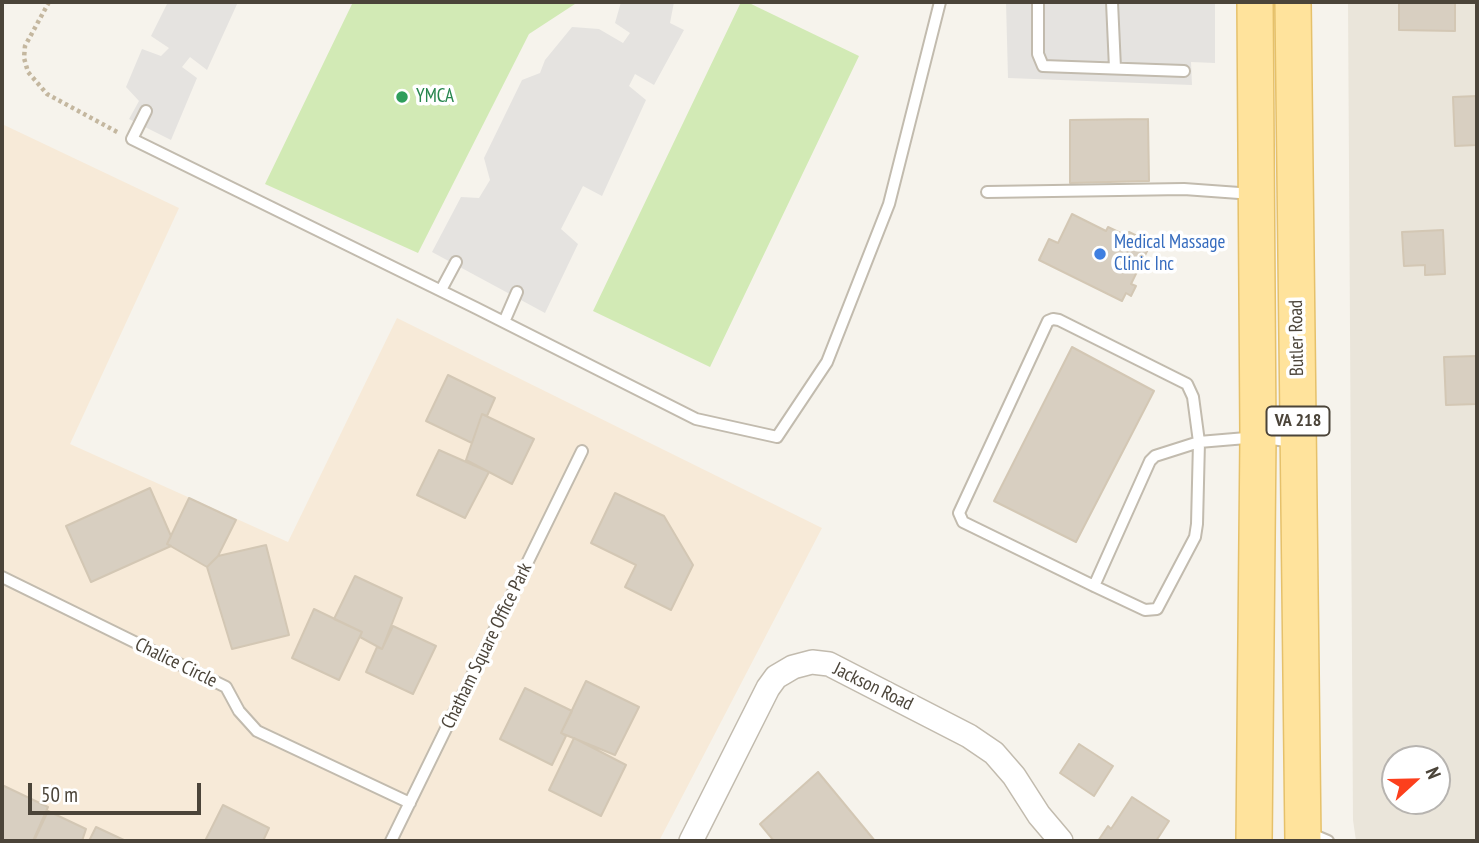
<!DOCTYPE html>
<style>
body{margin:0}
#map{position:relative;width:1479px;height:843px;overflow:hidden;background:#f6f3ec;font-family:"PT Sans Narrow",sans-serif}
canvas{display:block}
.frame{position:absolute;inset:0;border:4px solid #4b4439;pointer-events:none}
.north{position:absolute;left:1381px;top:745px;width:70px;height:70px;box-sizing:border-box;background:#fff;border:2px solid #b7b4b0;border-radius:50%;rotate:68deg;font-size:19px;font-weight:700;line-height:28px;text-align:center;color:#4b4439}
.north::after{content:'';display:block;margin:auto;width:24px;height:32px;background:#fc3f1d;clip-path:polygon(50% 0,100% 100%,50% 72%,0 100%)}
.scale{position:absolute;left:28px;top:783px;width:173px;height:32px;box-sizing:border-box;border:4px solid #4b4439;border-top:0;padding-left:9px;font-size:21px;line-height:24px;white-space:nowrap;color:#4b4439;-webkit-text-stroke:5px #fff;paint-order:stroke}
</style>
<div id="map">
<canvas width="1479" height="843"></canvas>
<div class="frame"></div>
<div class="north">N</div>
<div class="scale">50 m</div>
</div>
<script>
const g = document.querySelector('canvas').getContext('2d');
g.lineJoin = 'round';
function fill(path, color) { g.fillStyle = color; g.fill(path, 'evenodd'); }
const toPath = rows => new Path2D(rows.map(r => 'M' + r).join(''));
function trace(path, color, width, dash) { g.strokeStyle = color; g.lineWidth = width; g.lineCap = dash ? 'butt' : 'round'; g.setLineDash(dash || []); g.stroke(path); }
function label(font, color, halo, rows, align = 'center') {
  g.font = font + ' "PT Sans Narrow",sans-serif'; g.lineWidth = 7; g.setLineDash([]); g.textBaseline = 'middle'; g.strokeStyle = halo; g.fillStyle = color; for (const [text, x, y, turn = 0] of rows) {
    g.save(); g.translate(x, y); g.rotate((+turn || 0) * Math.PI / 180); g.textAlign = isNaN(turn) ? turn : align; if (halo) g.strokeText(text, 0, 0); g.fillText(text, 0, 0); g.restore();
  }
}
const residential = toPath([
 [1348,2,1477,2,1477,841,1356,841,1353,820],
 [1395,759,1437,759,1437,801,1395,801]
]);
const commercial = toPath([
 [2,124,179,208,70,444,288,542,397,318,822,528,659,841,2,841]
]);
const green = toPath([
 [353,2,578,2,529,34,418,253,265,184],
 [741,2,747,2,859,56,710,367,593,311]
]);
const parking = toPath([
 [168,2,238,2,207,70,190,57,182,67,197,78,171,140,129,119,139,101,126,87,142,49,161,56,169,48,151,36],
 [621,2,674,2,670,23,684,30,654,85,635,74,629,86,646,100,602,196,583,186,561,229,578,244,545,313,432,252,461,197,479,198,490,180,484,158,522,80,540,73,545,60,572,27,599,29,623,43,630,33,615,23],
 [1006,2,1215,2,1215,63,1191,62,1192,85,1008,78]
]);
const building = toPath([
 [1399,2,1455,2,1455,31,1399,30,1399,2],
 [1477,96,1477,145,1455,146,1453,97,1477,96],
 [1148,119,1149,181,1070,183,1070,120,1148,119],
 [1072,214,1106,231,1108,227,1127,236,1129,232,1151,243,1131,284,1136,286,1131,296,1126,293,1122,301,1039,260,1049,239,1058,243,1072,214],
 [1443,230,1445,274,1425,275,1425,265,1404,266,1402,232,1443,230],
 [1072,347,1154,391,1076,542,994,501,1072,347],
 [1477,356,1477,404,1446,405,1444,357,1477,356],
 [448,375,495,398,487,416,482,414,472,443,426,421,448,375],
 [482,414,534,439,512,484,466,460,482,414],
 [439,450,489,472,465,518,417,495,439,450],
 [150,488,171,536,167,544,171,546,91,582,66,526,150,488],
 [615,493,664,516,693,565,671,610,625,587,636,565,591,543,615,493],
 [189,498,236,520,218,556,207,567,167,544,189,498],
 [266,545,289,635,232,649,207,567,218,556,266,545],
 [355,576,402,598,382,649,360,637,362,632,334,619,355,576],
 [314,609,362,632,339,680,292,658,314,609],
 [393,626,436,646,413,694,366,672,377,647,382,649,393,626],
 [586,681,639,707,615,755,561,733,586,681],
 [525,688,572,711,561,733,566,736,552,765,500,739,525,688],
 [574,738,626,765,601,816,549,790,574,738],
 [1079,744,1113,766,1094,796,1060,773,1079,744],
 [818,772,875,841,774,841,760,824,818,772],
 [2,785,48,807,33,841,2,841,2,785],
 [1132,797,1169,821,1156,841,1098,841,1108,826,1111,829,1132,797],
 [223,805,269,828,263,841,205,841,223,805],
 [48,811,86,829,82,841,34,841,48,811],
 [96,827,126,841,89,841,96,827]
]);
const path = toPath([
 [49,2,25,46,24,58,28,72,47,94,119,133]
]);
const service = toPath([
 [1038,2,1038,54,1043,66,1184,71],
 [1112,2,1115,68],
 [146,111,132,139,476,308,696,419,777,437,827,362,889,204,940,2],
 [987,192,1184,189,1253,194],
 [441,290,456,262],
 [504,322,517,292],
 [2,577,226,687,239,711,257,731,410,803],
 [1094,586,1150,461,1155,456,1199,442,1197,524,1195,537,1157,609,1145,610,1094,586,963,522,959,513,1048,321,1053,319,1059,320,1187,384,1193,397,1199,442,1258,437,1293,442],
 [1309,833,1328,841],
 [391,841,582,451]
]);
const minor = toPath([
 [691,841,768,688,776,677,793,667,812,662,829,664,969,736,994,753,1014,776,1039,815,1061,841]
]);
const primary = toPath([
 [1293,2,1303,841],
 [1254,841,1258,437,1255,2]
]);
const markers = [
 [402,97,7,"#2e9e5b"],
 [1100,254,7,"#3f7fe0"]
];
const shields = [
 [1298,421,63]
];
const shieldNames = [
 ["VA 218",1298,421]
];
const leisureNames = [
 ["YMCA",416,97]
];
const shopNames = [
 ["Medical Massage",1114,243],
 ["Clinic Inc",1114,265]
];
const streetNames = [
 ["Butler Road",1297,338,-91],
 ["Chatham Square Office Park",487,646,-64],
 ["Chalice Circle",176,663,26],
 ["Jackson Road",873,687,26]
];
fill(residential, '#eae5da');
fill(commercial, '#f7ead8');
fill(green, '#d2eab5');
fill(parking, '#e5e3e0');
fill(building, '#d8cfc1');
trace(building, '#d3c7b4', 2);
trace(service, '#c2bbae', 14);
trace(minor, '#c2bbae', 26);
trace(primary, '#e6c16a', 38);
trace(path, '#c4b79f', 4.5, [3.5, 3.5]);
trace(service, '#fff', 10);
trace(minor, '#fff', 23);
trace(primary, '#ffe39c', 35);
for (const [x, y, r, color] of markers) { const dot = new Path2D(); dot.arc(x, y, r, 0, 2 * Math.PI); g.fillStyle = color; g.fill(dot); trace(dot, '#fff', 2.5); }
for (const [x, y, w] of shields) { const box = new Path2D(); box.roundRect(x - w / 2, y - 14.5, w, 29, 5); g.fillStyle = '#fff'; g.fill(box); trace(box, '#4b4439', 2); }
label('bold 18px', '#4b4439', null, shieldNames);
label('19px', '#27864d', '#fff', leisureNames, 'left');
label('19px', '#366cbe', '#fff', shopNames, 'left');
label('19px', '#4b4439', '#fff', streetNames);
</script>
